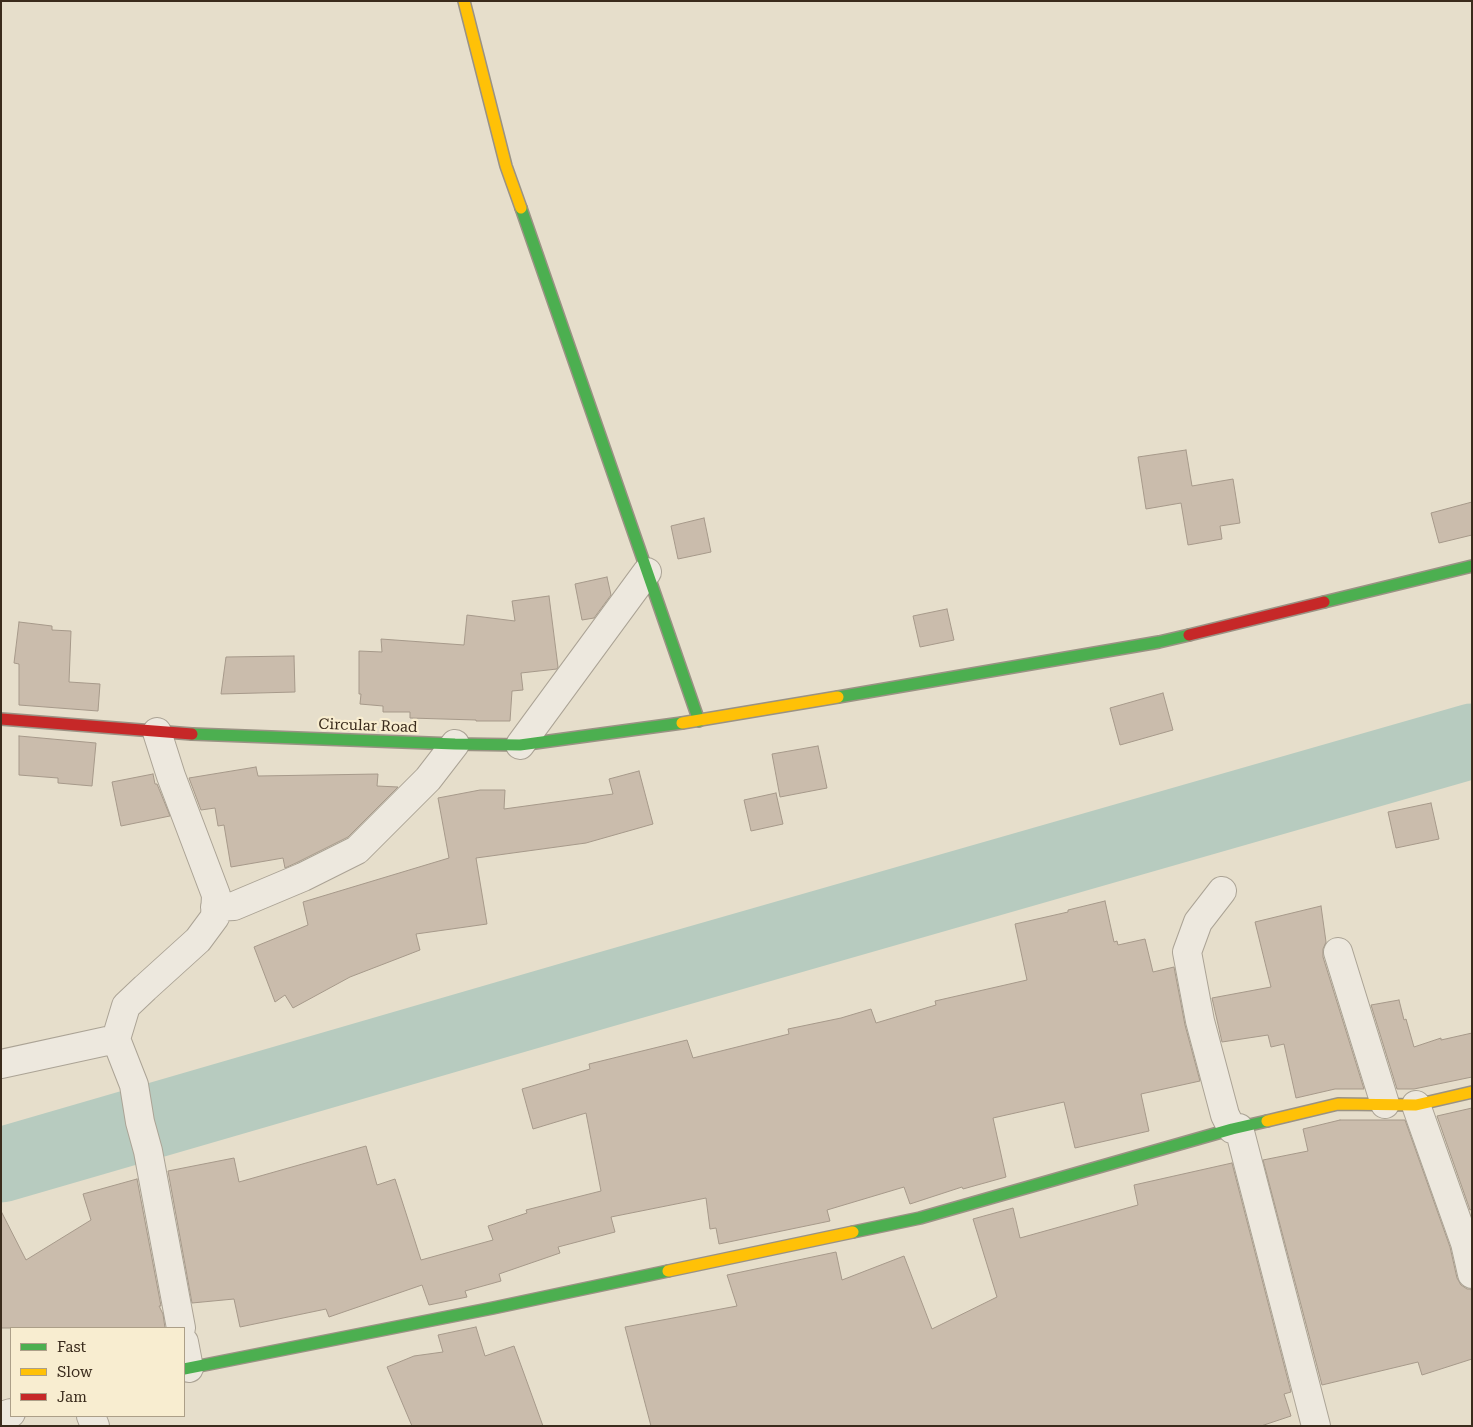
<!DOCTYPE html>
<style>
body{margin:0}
#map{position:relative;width:1473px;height:1427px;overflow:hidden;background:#e6decb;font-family:"Roboto Serif",serif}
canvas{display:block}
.frame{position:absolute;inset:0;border:2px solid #3a2b1c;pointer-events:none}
.legend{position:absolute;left:10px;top:1327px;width:175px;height:90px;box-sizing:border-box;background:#f8edd0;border:1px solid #ac9f88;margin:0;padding:6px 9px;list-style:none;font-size:15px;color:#3a2b1c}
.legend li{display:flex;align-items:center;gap:10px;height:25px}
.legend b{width:25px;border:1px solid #ac9f88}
</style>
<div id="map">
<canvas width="1473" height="1427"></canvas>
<div class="frame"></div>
<ul class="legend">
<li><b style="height:6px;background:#4caf50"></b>Fast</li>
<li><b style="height:6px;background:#ffc107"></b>Slow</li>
<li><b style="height:6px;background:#c62828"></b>Jam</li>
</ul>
</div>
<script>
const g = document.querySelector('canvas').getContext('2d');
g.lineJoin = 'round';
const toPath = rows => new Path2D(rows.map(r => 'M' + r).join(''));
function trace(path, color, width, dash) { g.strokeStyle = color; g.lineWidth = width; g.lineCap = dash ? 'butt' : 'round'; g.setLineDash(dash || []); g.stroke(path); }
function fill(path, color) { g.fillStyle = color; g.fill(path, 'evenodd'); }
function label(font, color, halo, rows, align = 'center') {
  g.font = font + ' "Roboto Serif",serif'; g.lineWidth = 4.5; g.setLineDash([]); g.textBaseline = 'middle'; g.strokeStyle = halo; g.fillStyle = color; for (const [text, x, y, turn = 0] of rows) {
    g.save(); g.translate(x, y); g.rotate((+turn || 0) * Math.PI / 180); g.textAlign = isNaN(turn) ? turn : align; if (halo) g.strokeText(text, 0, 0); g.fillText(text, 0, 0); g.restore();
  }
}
const river = toPath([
 [1,1165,600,991,1472,741]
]);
const building = toPath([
 [1186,450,1192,486,1233,479,1240,523,1220,526,1222,539,1188,545,1181,503,1146,509,1138,457,1186,450],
 [1472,502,1472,535,1439,543,1431,513,1472,502],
 [704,518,711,552,678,559,671,526,704,518],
 [607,577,611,595,594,618,582,620,575,584,607,577],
 [549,596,558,667,557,669,521,673,523,690,512,691,510,721,476,721,476,720,410,718,410,712,383,712,383,706,360,704,361,694,359,694,359,651,382,652,381,639,464,645,467,615,515,621,512,601,549,596],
 [947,609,954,640,920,647,913,616,947,609],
 [19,622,52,626,52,630,71,631,69,682,100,684,98,711,19,705,19,664,14,663,19,622],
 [294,656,295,692,221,694,226,657,294,656],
 [1163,693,1173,730,1120,745,1110,708,1163,693],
 [19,736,96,743,92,786,58,783,58,778,19,775,19,736],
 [818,746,827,788,780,797,772,754,818,746],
 [256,767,258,776,378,774,377,786,398,787,348,837,296,863,285,868,283,858,231,867,224,825,218,826,215,808,201,810,189,778,256,767],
 [639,771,653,824,586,843,476,858,487,924,416,934,420,950,350,977,293,1008,285,995,275,1002,254,947,308,925,303,902,449,858,438,798,480,790,505,790,504,809,613,794,609,779,639,771],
 [153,774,155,784,157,784,170,816,121,826,112,782,153,774],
 [776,793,783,824,751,831,744,800,776,793],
 [1431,803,1439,839,1396,848,1388,812,1431,803],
 [1105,901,1114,942,1117,941,1118,945,1145,939,1153,972,1174,967,1185,1025,1200,1081,1141,1094,1149,1131,1075,1148,1064,1102,993,1118,1006,1177,963,1189,962,1187,910,1204,904,1187,827,1210,830,1221,719,1244,716,1228,710,1229,706,1198,611,1217,615,1232,558,1247,560,1253,499,1274,501,1281,465,1291,467,1297,429,1305,422,1285,329,1317,326,1309,240,1327,234,1299,192,1303,168,1171,234,1158,239,1182,366,1146,377,1185,395,1179,421,1260,493,1240,488,1226,527,1213,526,1210,601,1191,586,1113,533,1129,522,1089,590,1069,589,1064,687,1040,693,1058,789,1034,788,1029,841,1018,871,1009,876,1023,936,1005,935,1001,1027,980,1015,924,1068,912,1068,910,1105,901],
 [1321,906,1326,942,1323,949,1323,957,1364,1089,1335,1089,1296,1098,1284,1044,1271,1047,1268,1035,1222,1042,1212,998,1271,987,1255,922,1321,906],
 [1399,1000,1404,1020,1406,1019,1414,1047,1441,1038,1441,1040,1472,1033,1472,1077,1414,1089,1397,1089,1371,1005,1399,1000],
 [1472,1108,1472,1209,1470,1210,1437,1116,1472,1108],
 [1340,1120,1405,1120,1450,1247,1457,1278,1461,1285,1467,1289,1471,1289,1472,1293,1472,1359,1422,1375,1418,1362,1322,1385,1263,1160,1308,1151,1303,1129,1340,1120],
 [1232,1163,1291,1392,1284,1394,1291,1416,1261,1426,651,1426,625,1327,737,1306,727,1275,836,1252,842,1280,904,1256,932,1329,997,1297,973,1219,1013,1208,1020,1238,1138,1205,1134,1185,1232,1163],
 [137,1179,161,1306,159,1306,163,1314,165,1328,1,1328,1,1211,26,1260,91,1220,83,1194,137,1179],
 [476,1327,485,1356,514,1346,543,1426,412,1426,387,1367,414,1356,443,1352,438,1335,476,1327]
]);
const street = toPath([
 [157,732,171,776,216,895,215,917,198,940,145,988,126,1006,116,1039,134,1085,140,1122,148,1151,181,1328],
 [520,745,647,572],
 [1222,891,1198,922,1187,952,1200,1021,1225,1115,1232,1129],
 [215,907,234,906,303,877,357,850,428,779,455,744],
 [1338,952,1385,1104],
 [1,1064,116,1039],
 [1416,1105,1465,1243,1472,1274],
 [1239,1128,1316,1426],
 [184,1342,189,1368],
 [1,1416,11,1413],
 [91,1416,95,1426]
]);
const fast = toPath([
 [521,208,699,721],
 [1324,602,1472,566],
 [838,697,1159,642,1189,635],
 [192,734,455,744,520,745,682,723],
 [853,1232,920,1218,1232,1129,1267,1121],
 [184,1369,493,1308,668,1271]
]);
const slow = toPath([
 [464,1,506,166,521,208],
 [682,723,838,697],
 [1267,1121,1338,1104,1416,1105,1472,1092],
 [668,1271,853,1232]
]);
const jam = toPath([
 [1189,635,1324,602],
 [1,719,192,734]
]);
const streetNames = [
 ["Circular Road",368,726,2]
];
trace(river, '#b7cbbf', 75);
fill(building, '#cabcac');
trace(building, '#a6998a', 1);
trace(street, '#aba395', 30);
trace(fast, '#9a9284', 14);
trace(slow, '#9a9284', 14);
trace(jam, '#9a9284', 14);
trace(street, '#ede8de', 28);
trace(fast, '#4caf50', 11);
trace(slow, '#ffc107', 11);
trace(jam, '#c62828', 11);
label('15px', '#3a2b1c', '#f8edd0', streetNames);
</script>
